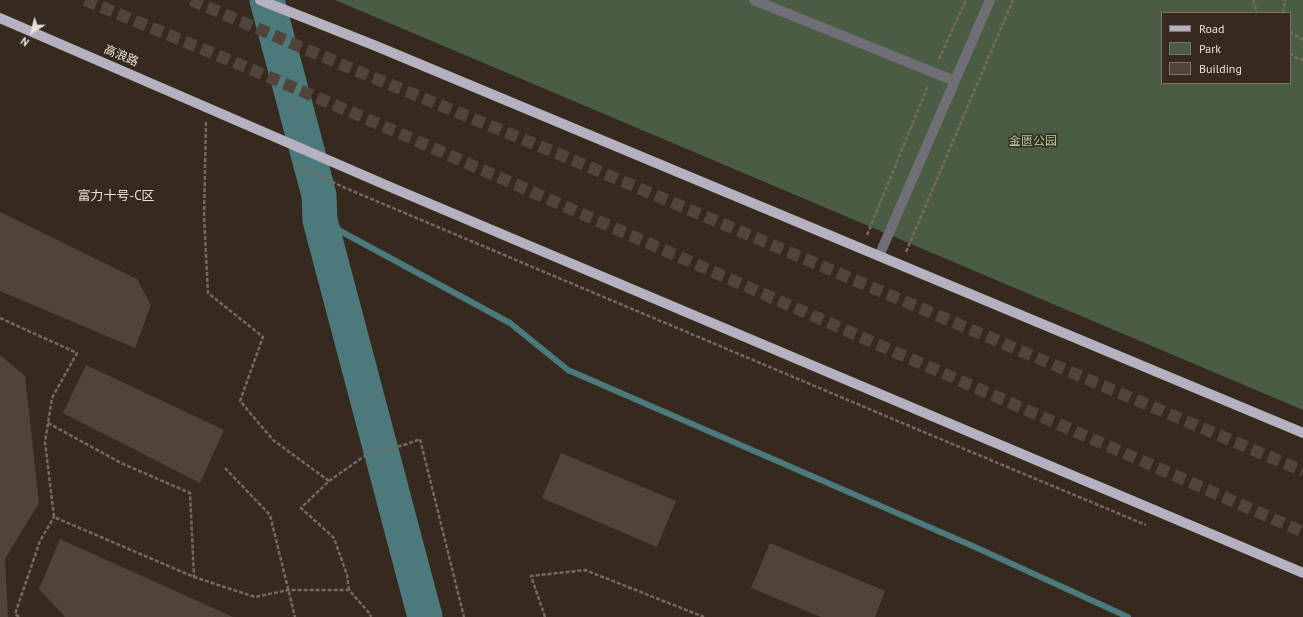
<!DOCTYPE html>
<meta charset="utf-8">
<style>
body{margin:0}
#map{position:relative;width:1303px;height:617px;overflow:hidden;background:#36291e;font-family:"PT Sans",sans-serif}
canvas{display:block}
.legend{position:absolute;left:1161px;top:12px;width:130px;height:72px;box-sizing:border-box;background:#36291e;border:1px solid #7e7269;margin:0;padding:5px 7px;list-style:none;font-size:12px;color:#e9e0d9}
.legend li{display:flex;align-items:center;gap:8px;height:20px}
.legend b{width:20px;border:1px solid #7e7269}
.north{position:absolute;left:12px;top:12px;width:40px;height:40px;-webkit-text-stroke:3px #36291e;paint-order:stroke;rotate:216deg;font-size:11px;font-weight:700;line-height:16px;text-align:center;color:#e9e0d9}
.north::after{content:'';display:block;margin:auto;width:14px;height:18px;background:#e9e0d9;clip-path:polygon(50% 0,100% 100%,50% 72%,0 100%)}
</style>
<div id="map">
<canvas width="1303" height="617"></canvas>
<ul class="legend">
<li><b style="height:5px;background:#b6b1c1"></b>Road</li>
<li><b style="height:11px;background:#4a5c44"></b>Park</li>
<li><b style="height:11px;background:#524338"></b>Building</li>
</ul>
<div class="north">N</div>
</div>
<script>
const g = document.querySelector('canvas').getContext('2d');
g.lineJoin = 'round';
function fill(path, color) { g.fillStyle = color; g.fill(path, 'evenodd'); }
const toPath = rows => new Path2D(rows.map(r => 'M' + r).join(''));
function trace(path, color, width, dash) { g.strokeStyle = color; g.lineWidth = width; g.lineCap = dash ? 'butt' : 'round'; g.setLineDash(dash || []); g.stroke(path); }
function label(font, color, halo, rows, align = 'center') {
  g.font = font + ' "PT Sans","Noto Sans SC",sans-serif'; g.lineWidth = 3; g.setLineDash([]); g.textBaseline = 'middle'; g.strokeStyle = halo; g.fillStyle = color; for (const [text, x, y, turn = 0] of rows) {
    g.save(); g.translate(x, y); g.rotate((+turn || 0) * Math.PI / 180); g.textAlign = isNaN(turn) ? turn : align; if (halo) g.strokeText(text, 0, 0); g.fillText(text, 0, 0); g.restore();
  }
}
const green = toPath([
 [335,0,1303,0,1303,410],
 [1162,13,1290,13,1290,83,1162,83]
]);
const stream = toPath([
 [320,220,510,323,568,370,975,547,1128,617]
]);
const river = toPath([
 [267,0,319,195,320,220,425,617]
]);
const building = toPath([
 [0,212,137,279,151,305,135,348,0,291],
 [0,355,25,376,39,503,5,559,8,617,0,617],
 [86,365,224,430,200,483,63,413],
 [561,453,676,501,657,547,542,498],
 [60,539,233,617,65,617,39,589],
 [770,543,885,591,875,617,821,617,751,588]
]);
const highwayTunnel = toPath([
 [85,0,241,65,358,115,1303,532],
 [191,0,350,68,554,152,1303,471]
]);
const path = toPath([
 [1253,0,1257,13],
 [1283,13,1285,0],
 [1290,31,1303,40],
 [1290,53,1296,58,1303,60],
 [939,59,966,0],
 [206,122,204,216,208,293,263,337,240,401,273,440,329,481,301,508,334,538,347,575,349,590],
 [294,163,343,187,926,433,1146,525],
 [867,235,928,86],
 [906,252,1013,0],
 [0,318,77,353,52,398,45,442,54,517,194,577,255,597,288,590,349,590,370,614,371,617],
 [48,423,121,463,190,493,194,577],
 [225,468,270,515,295,617],
 [329,481,366,455,407,444,420,439,464,617],
 [19,617,15,614,40,541,54,517],
 [545,617,531,576,585,570,704,617]
]);
const minor = toPath([
 [754,0,955,81],
 [879,256,990,0]
]);
const major = toPath([
 [260,0,376,46,1303,433],
 [0,18,395,189,1303,573]
]);
const streetNames = [
 ["高浪路",121,56,23]
];
const parkNames = [
 ["金匮公园",1033,142]
];
const neighbourhoodNames = [
 ["富力十号-C区",116,196]
];
fill(green, '#4a5c44');
trace(stream, '#4c797b', 6);
trace(river, '#4c797b', 35);
fill(building, '#524338');
trace(highwayTunnel, '#51443a', 12, [12, 6]);
trace(path, '#756a60', 2.5, [4, 2]);
trace(minor, '#716f76', 10);
trace(major, '#b6b1c1', 10);
label('12px', '#e9e0d9', '#36291e', streetNames);
label('12px', '#acd19f', '#36291e', parkNames);
label('13px', '#e9e0d9', '#36291e', neighbourhoodNames);
</script>
